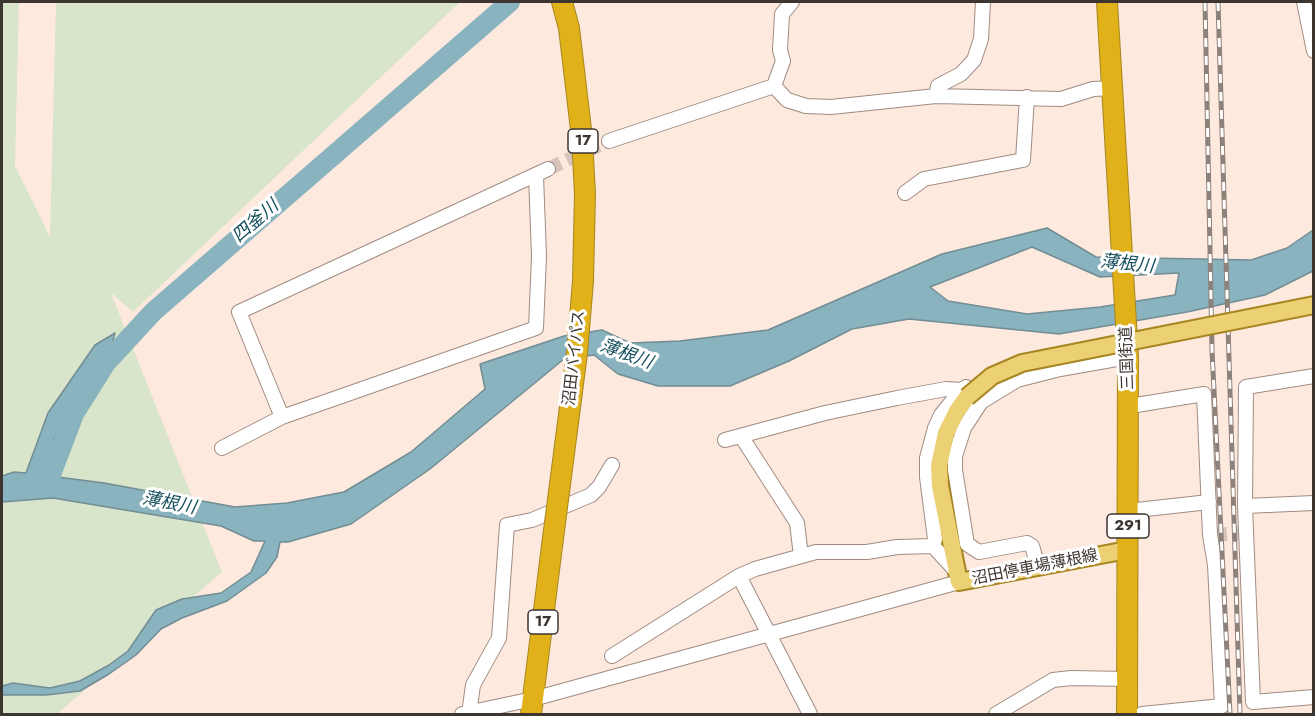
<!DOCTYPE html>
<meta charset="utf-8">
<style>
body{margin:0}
#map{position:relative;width:1315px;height:716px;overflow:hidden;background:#fee9de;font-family:Jost,sans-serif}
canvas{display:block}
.frame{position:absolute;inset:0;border:3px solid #3d3531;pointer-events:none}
</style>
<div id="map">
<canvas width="1315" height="716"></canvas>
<div class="frame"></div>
</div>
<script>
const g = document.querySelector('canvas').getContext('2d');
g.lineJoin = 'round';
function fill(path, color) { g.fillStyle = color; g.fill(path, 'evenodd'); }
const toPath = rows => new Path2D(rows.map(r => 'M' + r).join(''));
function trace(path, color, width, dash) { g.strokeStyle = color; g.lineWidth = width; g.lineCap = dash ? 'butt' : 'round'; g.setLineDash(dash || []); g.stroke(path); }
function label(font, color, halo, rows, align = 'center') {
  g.font = font + ' Jost,"Noto Sans JP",sans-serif'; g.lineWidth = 6; g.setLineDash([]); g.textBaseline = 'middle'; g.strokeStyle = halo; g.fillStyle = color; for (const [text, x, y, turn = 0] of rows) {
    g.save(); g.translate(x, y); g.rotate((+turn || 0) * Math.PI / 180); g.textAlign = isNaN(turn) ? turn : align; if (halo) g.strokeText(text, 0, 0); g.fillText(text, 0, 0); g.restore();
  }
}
const green = toPath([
 [2,2,19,2,15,166,50,237,56,2,460,2,133,312,111,293,222,572,57,714,2,714]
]);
const water = toPath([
 [1047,228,1096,257,1251,260,1287,248,1313,230,1313,271,1265,295,1187,312,1059,334,909,319,852,329,789,361,730,386,658,386,618,374,594,355,564,359,430,469,351,524,288,542,280,542,277,557,266,573,227,601,182,618,161,629,136,655,109,674,80,691,46,695,2,695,2,686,13,683,50,688,80,681,109,665,128,651,156,610,182,599,221,593,251,572,265,541,254,541,221,526,53,498,2,502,2,476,14,472,26,473,48,413,95,345,115,333,112,344,88,375,54,439,50,476,104,483,235,507,287,503,344,492,411,452,485,389,480,364,564,336,602,330,630,343,680,341,768,330,942,254,1047,228],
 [1032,247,1100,277,1179,273,1175,295,1100,307,1027,314,948,301,930,287,1032,247]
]);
const river = toPath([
 [49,480,74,414,106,363,153,312,510,2]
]);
const minorTunnel = toPath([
 [548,169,609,141],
 [1213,535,1241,533]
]);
const minor = toPath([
 [1304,2,1314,51],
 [774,86,787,100,806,106,831,107,936,96,1061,99,1093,89,1112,88],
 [774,86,783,61,780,50,782,14,792,2],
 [936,96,938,86,961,74,974,60,981,39,983,2],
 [609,141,774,86],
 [905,193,924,179,1023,160,1027,97],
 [1314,376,1246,387,1245,506,1253,702,1314,697],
 [1130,406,1204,394,1210,535,1215,565,1222,706,1142,714],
 [282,417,239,312,548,169],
 [741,436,797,523,801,556],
 [725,440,825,413,897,398,946,389,961,390],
 [222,448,282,417,536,328,539,256,536,175],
 [1245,506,1314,503],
 [1128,511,1209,502],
 [933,546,935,539,927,477,927,458,935,428,941,415,961,390,966,387],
 [1038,567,1032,546,1027,543,979,552,967,544,955,470,955,456,964,428,981,402,1017,380,1060,369,1128,357],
 [739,576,810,714],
 [612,656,739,576,755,569,816,552,867,552,897,547,933,546,956,571],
 [462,714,533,699,959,582],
 [469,714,473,685,499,638,507,525,532,520,591,495,599,487,612,465],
 [996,714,1053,680,1071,678,1127,679]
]);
const major = toPath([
 [967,397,957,411,946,433,939,466,940,486,959,582,1127,550]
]);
const highway = toPath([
 [562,2,569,28,582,138,585,194,583,281],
 [1107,2,1128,357,1127,714],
 [531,714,552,546]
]);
const rail = toPath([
 [1205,2,1212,350,1230,714],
 [1218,2,1240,714]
]);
const majorBridge = toPath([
 [967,397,992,376,1022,363,1314,305]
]);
const highwayBridge = toPath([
 [552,546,577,353,583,281]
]);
const shields = [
 [583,141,30],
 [1128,526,42],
 [543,622,30]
];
const shieldNames = [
 ["17",583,141],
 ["291",1128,526],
 ["17",543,622]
];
const streetNames = [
 ["沼田バイパス",575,358,-84],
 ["三国街道",1128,358,-92],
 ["沼田停車場薄根線",1035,568,-11]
];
const waterNames = [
 ["四釜川",256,222,-41],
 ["薄根川",1127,265,6],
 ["薄根川",626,355,20],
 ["薄根川",169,504,11]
];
fill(green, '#d8e5ca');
fill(water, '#89b3be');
trace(water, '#728d94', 1.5);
trace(river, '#89b3be', 20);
trace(minorTunnel, '#d7c5bb', 14, [14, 7]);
trace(minor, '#9f8c82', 16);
trace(major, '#a78621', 20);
trace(highway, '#a78621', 22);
trace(minor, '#fff', 14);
trace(major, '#ecd074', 16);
trace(highway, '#e0b118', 20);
trace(rail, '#8e817a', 5);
trace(rail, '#fff', 3, [9]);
trace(majorBridge, '#a78621', 20, []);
trace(highwayBridge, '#a78621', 22, []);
trace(majorBridge, '#ecd074', 16);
trace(highwayBridge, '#e0b118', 20);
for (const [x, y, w] of shields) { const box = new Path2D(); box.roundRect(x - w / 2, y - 12, w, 24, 4.5); g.fillStyle = '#fff'; g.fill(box); trace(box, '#3d3531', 1.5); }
label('bold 15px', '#3d3531', null, shieldNames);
label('16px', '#3d3531', '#fff', streetNames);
label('italic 18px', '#144f5c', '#fff', waterNames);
</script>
